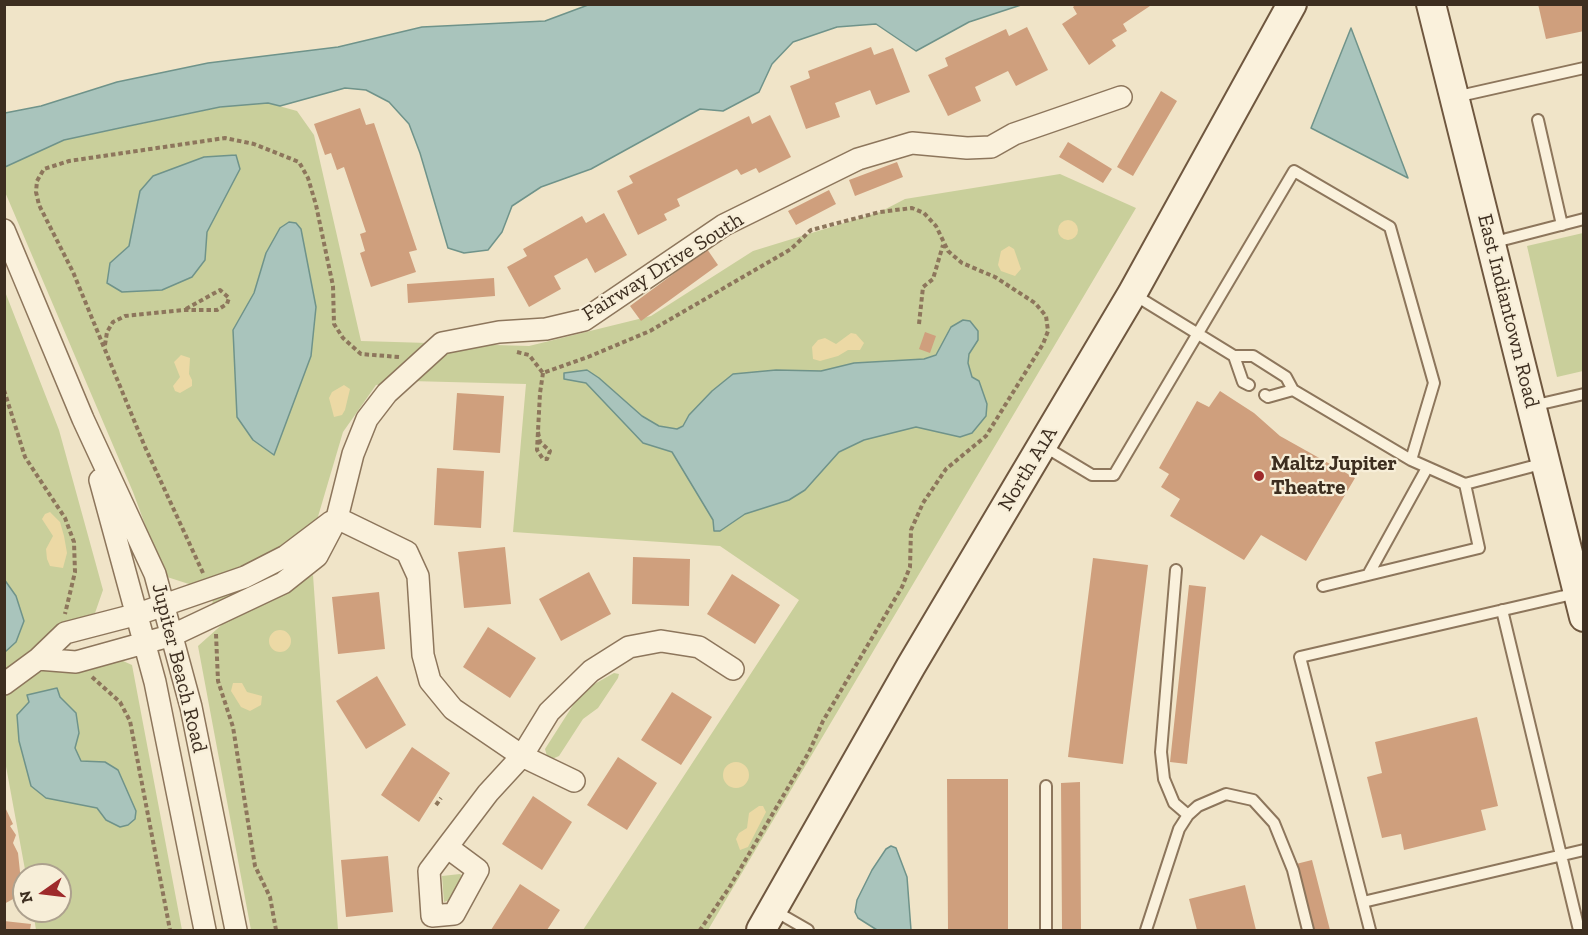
<!DOCTYPE html>
<style>
body{margin:0}
#map{position:relative;width:1588px;height:935px;overflow:hidden;background:#f0e4c8;font-family:"Zilla Slab",serif}
canvas{display:block}
.frame{position:absolute;inset:0;border:6px solid #3d2e20;pointer-events:none}
.north{position:absolute;left:12px;top:863px;width:60px;height:60px;box-sizing:border-box;background:#f7eed8;border:2px solid #ada18e;border-radius:50%;rotate:256deg;font-size:16px;font-weight:700;line-height:24px;text-align:center;color:#3d2e20}
.north::after{content:'';display:block;margin:auto;width:21px;height:27px;background:#9e2a2b;clip-path:polygon(50% 0,100% 100%,50% 72%,0 100%)}
</style>
<div id="map">
<canvas width="1588" height="935"></canvas>
<div class="frame"></div>
<div class="north">N</div>
</div>
<script>
const g = document.querySelector('canvas').getContext('2d');
g.lineJoin = 'round';
function fill(path, color) { g.fillStyle = color; g.fill(path, 'evenodd'); }
const toPath = rows => new Path2D(rows.map(r => 'M' + r).join(''));
function trace(path, color, width, dash) { g.strokeStyle = color; g.lineWidth = width; g.lineCap = dash ? 'butt' : 'round'; g.setLineDash(dash || []); g.stroke(path); }
function label(font, color, halo, rows, align = 'center') {
  g.font = font + ' "Zilla Slab",serif'; g.lineWidth = 4.5; g.setLineDash([]); g.textBaseline = 'middle'; g.strokeStyle = halo; g.fillStyle = color; for (const [text, x, y, turn = 0] of rows) {
    g.save(); g.translate(x, y); g.rotate((+turn || 0) * Math.PI / 180); g.textAlign = isNaN(turn) ? turn : align; if (halo) g.strokeText(text, 0, 0); g.fillText(text, 0, 0); g.restore();
  }
}
const green = toPath([
 [268,103,297,111,314,135,361,341,529,346,651,316,753,251,880,212,905,199,1060,174,1136,208,708,930,583,930,799,600,720,546,513,532,526,384,410,381,376,385,343,432,317,520,267,558,192,585,164,576,133,492,5,192,4,166,64,140,231,105],
 [1583,233,1583,371,1557,377,1527,246],
 [4,289,59,430,103,590,95,613,60,625,5,671],
 [290,559,280,578,212,605,213,599],
 [313,575,338,930,251,930,198,646,226,621],
 [121,660,132,665,182,930,36,930,33,911,60,911,60,875,26,875,5,761,4,697,26,678,47,669],
 [614,673,619,674,618,678,598,708,583,719,559,756,552,759,547,756,545,749,582,691],
 [460,874,464,877,450,900,444,902,442,876]
]);
const sand = toPath([
 '1058 230a10 10 0 1 1 20 0a10 10 0 1 1-20 0Z',
 [1009,246,1014,249,1021,269,1015,276,1001,271,998,265,1001,251],
 [851,333,856,334,864,343,860,350,848,350,838,356,820,361,813,359,812,347,818,340,825,338,836,344],
 [181,355,190,358,189,374,192,380,192,386,180,393,175,391,173,386,180,377,174,362],
 [344,385,350,389,345,410,342,415,334,417,329,398,332,392],
 [50,512,60,522,64,536,67,553,63,568,50,566,47,559,46,549,53,536,42,519,45,514],
 '269 641a11 11 0 1 1 22 0a11 11 0 1 1-22 0Z',
 [233,683,242,683,247,692,262,696,261,705,250,711,241,707,231,691],
 '723 775a13 13 0 1 1 26 0a13 13 0 1 1-26 0Z',
 [759,806,763,806,766,812,748,847,740,850,736,839,739,833,747,828,749,813]
]);
const water = toPath([
 [588,5,1021,5,969,22,916,51,876,24,837,27,793,42,772,64,759,92,723,111,700,109,591,169,541,187,512,206,502,232,488,250,464,253,448,248,420,153,409,124,389,102,366,90,345,88,280,106,268,103,220,107,129,126,64,140,5,167,5,113,41,106,117,82,208,63,338,47,422,27,545,21,588,5],
 [1351,28,1408,178,1311,128,1351,28],
 [236,155,240,169,207,232,205,260,192,277,162,290,122,292,107,283,110,263,129,246,140,191,153,176,204,157,236,155],
 [289,222,296,223,301,229,316,307,311,356,274,455,253,440,237,417,233,330,254,293,266,253,280,228,289,222],
 [963,320,970,321,978,331,978,340,969,354,968,363,972,377,979,381,987,404,986,416,972,433,960,437,916,427,864,440,839,452,805,490,789,500,745,514,720,531,714,531,713,520,672,452,643,443,586,383,564,379,564,373,587,370,599,378,642,416,659,426,677,429,683,426,689,415,712,391,733,374,776,370,821,371,854,363,924,359,936,355,951,327,963,320],
 [4,579,16,596,24,621,16,642,5,652,4,579],
 [57,688,60,697,76,713,79,733,75,748,81,761,105,762,118,770,136,811,135,819,128,825,120,827,106,820,97,808,46,798,31,786,19,741,17,715,29,702,27,695,57,688],
 [891,846,896,848,907,877,911,930,877,930,858,918,855,912,857,900,872,870,886,849,891,846]
]);
const building = toPath([
 [1076,4,1153,4,1123,24,1127,31,1112,40,1116,46,1089,65,1062,24,1077,14,1073,7],
 [1538,4,1584,4,1584,31,1546,39],
 [1027,27,1048,70,1016,86,1008,71,975,87,981,101,948,116,928,75,948,66,945,58,1006,29,1009,36],
 [871,47,874,55,893,48,910,92,876,105,870,90,835,103,840,117,806,129,790,86,810,78,808,71],
 [1161,91,1177,101,1133,176,1117,167],
 [360,108,366,125,374,123,417,250,409,252,416,272,371,287,360,253,365,251,360,234,366,232,344,167,337,170,331,153,325,155,314,124],
 [770,115,791,157,759,173,756,168,741,175,737,169,677,199,680,206,664,214,667,220,638,235,617,191,633,183,629,176,749,116,752,124],
 [1068,142,1112,169,1103,183,1059,157],
 [897,162,903,177,855,196,849,180],
 [829,190,836,204,796,225,788,211],
 [604,213,627,255,595,273,587,258,554,276,561,289,529,307,507,267,527,256,523,249,582,216,586,223],
 [707,249,718,265,641,321,630,306],
 [494,278,495,296,408,303,407,284],
 [925,332,936,336,930,353,919,349],
 [1220,391,1254,413,1280,436,1355,478,1306,561,1261,535,1244,560,1170,516,1180,499,1161,487,1169,474,1159,468,1197,401,1209,407],
 [457,393,504,396,500,453,453,450],
 [437,468,484,471,481,528,434,525],
 [505,547,511,604,464,608,458,552],
 [633,557,690,559,689,606,632,604],
 [1093,558,1148,565,1123,764,1068,757],
 [589,572,611,614,561,641,539,599],
 [732,574,780,605,755,644,707,614],
 [1189,585,1206,587,1187,764,1170,762],
 [379,592,385,649,338,654,332,597],
 [488,627,536,658,510,698,463,667],
 [377,676,406,725,366,749,336,701],
 [672,692,712,717,681,765,641,740],
 [1477,717,1498,806,1481,810,1486,830,1404,850,1401,834,1382,838,1367,777,1382,773,1375,742],
 [412,747,450,773,419,822,381,795],
 [618,757,657,783,627,830,587,805],
 [947,779,1008,779,1008,930,948,930],
 [1080,782,1081,930,1062,930,1061,783],
 [533,796,572,822,542,870,502,844],
 [4,805,13,824,10,826,16,835,13,843,18,853,20,872,24,879,24,893,4,904],
 [388,856,393,912,346,917,341,860],
 [1312,860,1330,930,1313,930,1296,864],
 [520,884,560,910,547,930,491,930],
 [1245,885,1256,930,1197,930,1189,899],
 [4,921,31,924,30,930,4,930]
]);
const path = toPath([
 [919,324,923,287,933,279,943,245],
 [105,345,107,332,113,322,125,316,184,310,217,310,227,304,229,298,220,290,184,310],
 [517,352,529,355,543,373,588,357,650,331,791,249,811,230,880,212,912,208,924,213,936,226,948,251,962,263,995,277,1035,303,1046,316,1048,331,1043,344,986,436,946,469,923,503,911,530,910,567,902,587,823,721,809,752,729,888,700,930],
 [4,390,25,457,65,518,74,542,75,572,65,614],
 [538,432,540,442,550,451,547,459,543,459,537,450,540,393,543,373],
 [203,573,145,447,73,272,39,205,36,192,37,181,44,169,69,161,225,138,254,144,299,162,308,178,316,205,333,286,334,324,343,338,361,354,399,357],
 [216,634,218,681,233,727,255,866,270,897,276,930],
 [92,677,120,702,130,721,170,930],
 [436,805,441,798]
]);
const lane = toPath([
 [1455,97,1584,68],
 [1538,120,1562,225],
 [1491,243,1584,219],
 [1133,294,1234,356,1253,356,1286,377,1293,390],
 [1234,356,1243,382,1249,385],
 [1265,395,1268,397,1293,390,1411,460,1465,484,1545,463],
 [1532,406,1584,394],
 [1042,445,1092,475,1114,475,1294,171,1390,227,1434,383,1411,460],
 [1176,570,1161,752,1164,779,1174,803,1188,815],
 [1368,575,1479,548,1465,484],
 [1323,586,1368,575,1427,468],
 [1502,610,1579,930],
 [1363,902,1584,850],
 [775,911,808,930],
 [1046,930,1046,786],
 [1146,930,1179,829,1188,815,1198,806,1226,794,1253,800,1274,823,1293,870,1308,930],
 [1370,930,1300,657,1577,593]
]);
const street = toPath([
 [4,230,83,419,155,574,191,707,236,930],
 [100,480,155,682,205,930],
 [337,518,407,552,418,576,423,655,430,681,453,709,522,756,574,781],
 [38,659,76,662,173,635,283,583,317,556,337,518,353,454,367,419,387,393,442,343,499,332,546,329,584,320,724,225,858,159,912,143,967,148,991,147,1014,134,1121,97],
 [4,684,38,659,65,633,138,614,245,577,286,556,331,522],
 [447,847,478,870,454,914,432,916,429,871,447,847,488,793,522,756,549,712,591,671,629,647,661,641,699,647,733,669]
]);
const secondary = toPath([
 [1431,4,1584,617],
 [761,930,911,666,1132,294,1292,4]
]);
const markers = [
 [1259,476,6,"#9e2a2b"]
];
const streetNames = [
 ["Fairway Drive South",663,267,-32],
 ["East Indiantown Road",1508,311,76],
 ["North A1A",1028,469,-59],
 ["Jupiter Beach Road",179,668,76]
];
const poiNames = [
 ["Maltz Jupiter",1271,464],
 ["Theatre",1271,488]
];
fill(green, '#c9cf9b');
fill(sand, '#ecd9a5');
fill(water, '#a9c4bc');
trace(water, '#6f938a', 1.5);
fill(building, '#cf9f7d');
trace(lane, '#8d765c', 14);
trace(street, '#8d765c', 24);
trace(secondary, '#6f573f', 32);
trace(path, '#8d765c', 4, [4.5, 3]);
trace(lane, '#faf1dc', 10);
trace(street, '#faf1dc', 21);
trace(secondary, '#faf1dc', 28);
for (const [x, y, r, color] of markers) { const dot = new Path2D(); dot.arc(x, y, r, 0, 2 * Math.PI); g.fillStyle = color; g.fill(dot); trace(dot, '#f7eed8', 2); }
label('21px', '#3d2e20', '#f7eed8', streetNames);
label('bold 21px', '#3d2e20', '#f7eed8', poiNames, 'left');
</script>
